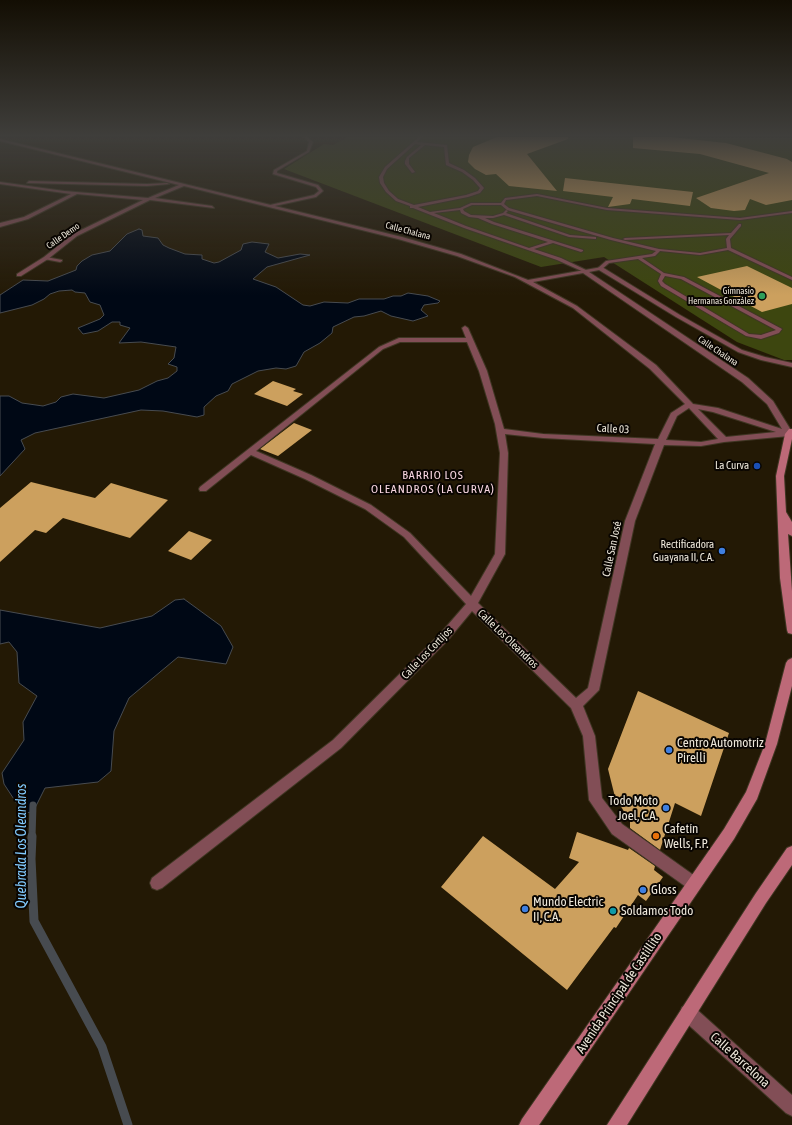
<!DOCTYPE html>
<meta charset="utf-8">
<style>
body{margin:0}
canvas{display:block;background:#231905}
</style>
<canvas width="792" height="1125"></canvas>
<script>
const g = document.querySelector('canvas').getContext('2d');
g.lineJoin = 'round';
function fill(path, color) { g.fillStyle = color; g.fill(path, 'evenodd'); }
const toPath = rows => new Path2D(rows.map(r => 'M' + r).join(''));
function trace(path, color, width, dash) { g.strokeStyle = color; g.lineWidth = width; g.lineCap = dash ? 'butt' : 'round'; g.setLineDash(dash || []); g.stroke(path); }
function label(font, color, halo, rows, align = 'center') {
  g.font = font + ' "Asap Condensed",sans-serif'; g.lineWidth = 4; g.setLineDash([]); g.textBaseline = 'middle'; g.strokeStyle = halo; g.fillStyle = color; for (const [text, x, y, turn = 0] of rows) {
    g.save(); g.translate(x, y); g.rotate((+turn || 0) * Math.PI / 180); g.textAlign = isNaN(turn) ? turn : align; if (halo) g.strokeText(text, 0, 0); g.fillText(text, 0, 0); g.restore();
  }
}
const green = toPath([
 [348,137,792,138,792,360,784,360,737,342,604,257,541,267,284,169,324,144,333,145]
]);
const water = toPath([
 [139,229,142,230,143,236,158,238,163,245,169,248,185,254,202,255,202,259,214,263,219,262,241,250,243,244,252,242,269,244,265,252,278,258,300,254,310,255,267,267,253,279,276,287,303,305,310,306,324,302,348,303,359,299,384,299,393,296,401,296,408,293,428,296,440,301,438,303,424,305,421,310,428,316,413,321,391,316,381,311,364,316,354,317,333,327,332,333,320,343,304,352,296,366,286,369,276,368,258,371,232,384,228,391,216,396,204,407,204,415,197,417,163,411,141,410,35,433,21,440,25,449,0,476,0,396,9,396,22,403,43,406,56,402,61,397,73,394,104,398,139,390,157,381,168,378,177,371,177,367,168,364,174,358,176,347,141,342,119,343,130,328,120,325,120,322,112,322,98,331,83,334,78,328,100,319,104,315,100,305,90,302,85,293,75,292,72,290,59,291,50,294,44,299,32,305,0,313,0,295,23,280,48,281,76,270,77,266,82,261,92,255,110,251,127,234,139,229],
 [184,599,221,626,233,647,226,664,178,657,129,698,114,731,111,771,98,782,45,788,33,812,23,813,4,784,2,773,24,740,23,722,37,696,19,683,17,652,9,642,0,644,0,610,100,628,152,616,175,600,184,599]
]);
const streamFar1 = toPath([
 [32,837,33,805]
]);
const stream = toPath([
 [32,836,31,859,34,921,102,1047,128,1125]
]);
const building = toPath([
 [497,137,568,137,568,139,527,154,557,191,509,186,496,174,486,175,475,169,468,162,469,155,473,147],
 [633,137,670,137,726,143,787,159,792,162,792,200,766,205,750,199,745,210,734,211,711,208,696,198,769,173,700,154,633,148],
 [565,178,693,192,690,206,632,199,630,204,608,207,613,197,563,191],
 [747,266,792,288,792,304,762,312,697,277],
 [273,381,296,389,293,391,303,394,287,406,254,394],
 [294,423,312,430,278,456,260,449],
 [31,482,95,498,111,483,168,500,130,538,63,518,46,533,35,530,0,562,0,508],
 [189,531,212,540,191,560,168,551],
 [638,691,729,733,701,816,675,803,660,850,630,828,630,821,615,797,608,769],
 [577,832,628,850,629,848,655,866,654,870,663,877,646,901,638,895,616,928,614,927,567,990,441,887,483,836,555,889,579,862,569,858]
]);
const service = toPath([
 [304,137,307,137,313,142,309,152,277,171,277,173,318,185,323,191,316,197,270,207,270,205,314,195,319,191,316,187,273,174,274,170,307,151,309,142,304,137],
 [419,137,422,137,417,142,447,145,449,163,464,170,475,178,484,188,480,193,468,197,418,207,430,212,460,208,471,203,501,203,505,198,537,194,607,208,740,218,792,211,792,213,740,220,607,210,537,196,506,200,504,204,509,208,613,238,659,249,700,253,727,248,726,239,729,235,625,240,623,239,625,238,731,233,739,224,741,224,741,226,730,239,731,248,792,277,792,280,728,250,700,255,660,251,655,256,642,258,664,273,684,277,782,329,779,333,761,339,746,336,661,286,658,281,661,274,638,259,609,263,602,269,598,268,606,261,652,254,656,251,611,240,507,210,501,205,472,205,463,209,464,211,471,215,493,216,503,213,506,210,508,211,506,213,570,235,596,237,596,239,595,239,569,237,504,215,493,218,485,218,494,222,583,250,583,251,581,252,553,243,534,249,561,258,586,270,586,271,584,272,557,260,464,228,413,208,410,208,410,206,396,201,386,192,380,183,379,177,385,167,419,137],
 [415,144,421,145,407,157,405,161,405,164,412,173,415,172,409,164,409,158,425,145,444,147,446,165,462,172,473,180,480,188,478,191,466,195,414,205,398,199,389,191,384,183,383,177,387,169,415,144],
 [460,210,461,213,469,217,478,218,492,224,548,242,529,248,466,226,434,213,460,210],
 [665,276,681,279,776,330,761,335,749,334,665,284,662,281,665,276],
 [46,257,62,260,62,261,60,262,44,259,44,258,46,257]
]);
const minor = toPath([
 [0,139,402,237,461,254,528,280,602,267,680,315,742,350,765,357,792,363,792,367,761,360,738,352,676,317,599,270,589,272,748,378,773,401,792,432,792,436,789,436,724,442,701,446,664,445,635,521,599,690,583,706,595,736,602,798,622,824,699,879,701,884,699,889,694,891,689,889,612,834,589,800,583,736,571,708,472,611,448,640,341,748,162,888,157,890,152,888,150,883,152,878,333,740,440,634,466,604,404,537,365,509,305,479,251,455,206,491,200,491,199,489,200,487,379,347,399,338,466,338,462,328,465,326,468,328,487,371,504,429,543,434,658,439,671,413,685,404,650,369,573,308,515,277,457,256,398,239,184,186,155,198,212,206,214,208,150,200,77,236,48,259,21,276,17,276,17,274,44,257,73,234,143,200,77,194,28,219,0,227,0,223,24,217,71,194,0,184,0,182,64,191,148,198,179,185,0,141,0,139],
 [583,273,742,382,767,404,782,429,718,408,693,404,656,365,577,306,533,282,583,273],
 [400,342,467,342,479,371,495,424,500,453,495,554,471,596,410,533,371,505,311,475,256,451,383,349,400,342],
 [689,408,718,439,701,442,666,440,677,416,689,408],
 [698,409,713,412,776,432,726,437,698,409],
 [505,434,543,438,655,444,625,521,588,688,576,698,478,603,505,554,508,453,505,434],
 [29,181,147,184,167,183,169,184,147,186,27,183,29,181],
 [688,1005,694,1007,792,1095,792,1116,786,1113,682,1019,680,1013,682,1007,688,1005]
]);
const secondary = toPath([
 [789,429,792,429,792,439,784,476,786,512,792,522,792,536,788,534,792,591,792,634,788,633,787,630,780,578,776,476,785,434,789,429],
 [792,658,792,686,777,744,757,799,734,839,539,1125,519,1125,522,1119,724,829,746,792,765,744,786,663,788,660,792,658],
 [792,846,792,865,766,903,627,1125,607,1125,756,893,787,848,792,846]
]);
const markers = [
 [762,296,4,"#2e9e5b"],
 [757,466,4,"#1a4fb4"],
 [722,551,4,"#3f7fe0"],
 [669,750,4,"#3f7fe0"],
 [666,808,4,"#3f7fe0"],
 [656,836,4,"#e8710a"],
 [643,890,4,"#3f7fe0"],
 [525,909,4,"#3f7fe0"],
 [613,911,4,"#0f9aa8"]
];
const farStreetnames = [
 ["Calle Chalana",408,231,15],
 ["Calle Demo",63,236,-35],
 ["Calle Chalana",718,351,34]
];
const farPoinames = [
 ["Gimnasio",754,291],
 ["Hermanas González",754,301]
];
const streetNames = [
 ["Calle 03",613,429,3],
 ["Calle San José",612,549,-78],
 ["Calle Los Oleandros",508,639,44],
 ["Calle Los Cortijos",427,653,-46]
];
const poiNames = [
 ["La Curva",749,466],
 ["Rectificadora",714,545],
 ["Guayana II, C.A.",714,558]
];
const neighbourhoodNames = [
 ["BARRIO LOS",433,475],
 ["OLEANDROS (LA CURVA)",433,489]
];
const nearPoinames = [
 ["Centro Automotríz",677,743],
 ["Pirelli",677,758],
 ["Todo Moto",658,801,"right"],
 ["Joel, C.A.",658,816,"right"],
 ["Cafetín",664,829],
 ["Wells, F.P.",664,844],
 ["Gloss",651,890],
 ["Mundo Electric",533,902],
 ["II, C.A.",533,917],
 ["Soldamos Todo",621,911]
];
const nearStreetnames = [
 ["Avenida Principal de Castillito",619,993,-56],
 ["Calle Barcelona",740,1060,42]
];
const nearWaternames = [
 ["Quebrada Los Oleandros",22,846,-90]
];
fill(green, '#3d460f');
fill(water, '#000815');
trace(water, '#474b50', 1);
trace(streamFar1, '#474b50', 7);
trace(stream, '#474b50', 9);
fill(building, '#cca05e');
trace(service, '#3f3623', 2);
trace(minor, '#3f3623', 2);
trace(secondary, '#3f3623', 2);
fill(service, '#824e56');
fill(minor, '#824e56');
fill(secondary, '#bd6978');
const sky = g.createLinearGradient(0, 0, 0, 295);
sky.addColorStop(0, '#130e03');
sky.addColorStop(0.46, '#3f3e3b');
sky.addColorStop(1, '#3f3e3b00');
g.fillStyle = sky;
g.fillRect(0, 0, 792, 295);
for (const [x, y, r, color] of markers) { const dot = new Path2D(); dot.arc(x, y, r, 0, 2 * Math.PI); g.fillStyle = color; g.fill(dot); trace(dot, '#090501', 1.5); }
label('9px', '#ede7da', '#090501', farStreetnames);
label('9px', '#ede7da', '#090501', farPoinames, 'right');
label('11px', '#ede7da', '#090501', streetNames);
label('11px', '#ede7da', '#090501', poiNames, 'right');
g.letterSpacing = '1px';
label('12px', '#f8d6e1', '#090501', neighbourhoodNames);
g.letterSpacing = '0px';
label('13px', '#ede7da', '#090501', nearPoinames, 'left');
label('13px', '#ede7da', '#090501', nearStreetnames);
label('italic 14px', '#82cbff', '#090501', nearWaternames);
</script>
